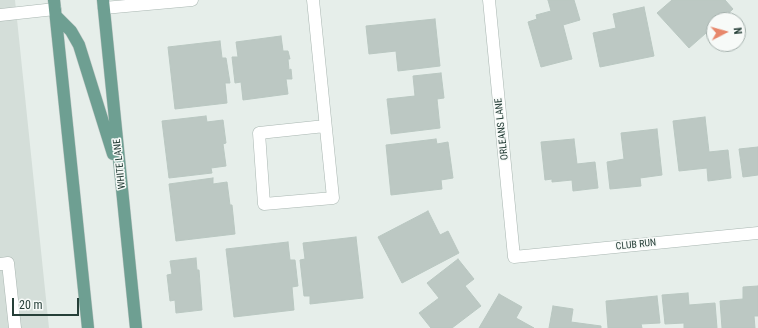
<!DOCTYPE html>
<style>
body{margin:0}
#map{position:relative;width:758px;height:328px;overflow:hidden;background:#e6eeea;font-family:"Roboto Condensed",sans-serif}
canvas{display:block}
.north{position:absolute;left:706px;top:12px;width:40px;height:40px;box-sizing:border-box;background:#f7faf8;border:1px solid #a3afab;border-radius:50%;rotate:84deg;font-size:11px;font-weight:700;line-height:16px;text-align:center;color:#263f38}
.north::after{content:'';display:block;margin:auto;width:14px;height:18px;background:#e7876b;clip-path:polygon(50% 0,100% 100%,50% 72%,0 100%)}
.scale{position:absolute;left:12px;top:298px;width:67px;height:18px;box-sizing:border-box;border:2px solid #263f38;border-top:0;padding-left:5px;font-size:12px;line-height:14px;white-space:nowrap;color:#263f38;-webkit-text-stroke:3px #f7faf8;paint-order:stroke}
</style>
<div id="map">
<canvas width="758" height="328"></canvas>
<div class="north">N</div>
<div class="scale">20 m</div>
</div>
<script>
const g = document.querySelector('canvas').getContext('2d');
g.lineJoin = 'round';
function fill(path, color) { g.fillStyle = color; g.fill(path, 'evenodd'); }
const toPath = rows => new Path2D(rows.map(r => 'M' + r).join(''));
function trace(path, color, width, dash) { g.strokeStyle = color; g.lineWidth = width; g.lineCap = dash ? 'butt' : 'round'; g.setLineDash(dash || []); g.stroke(path); }
function label(font, color, halo, rows, align = 'center') {
  g.font = font + ' "Roboto Condensed",sans-serif'; g.lineWidth = 3; g.setLineDash([]); g.textBaseline = 'middle'; g.strokeStyle = halo; g.fillStyle = color; for (const [text, x, y, turn = 0] of rows) {
    g.save(); g.translate(x, y); g.rotate((+turn || 0) * Math.PI / 180); g.textAlign = isNaN(turn) ? turn : align; if (halo) g.strokeText(text, 0, 0); g.fillText(text, 0, 0); g.restore();
  }
}
const built = toPath([
 [0,0,15,0,49,328,0,328]
]);
const building = toPath([
 [548,0,574,0,580,20,563,25,572,59,541,67,528,22,537,19,536,15,551,11,548,0],
 [672,0,725,0,733,9,721,20,714,20,714,26,689,48,657,13,672,0],
 [644,7,654,56,600,67,593,33,616,28,613,14,644,7],
 [435,19,440,66,398,71,396,51,369,54,366,26,435,19],
 [281,36,283,51,288,51,290,59,288,59,289,70,291,69,292,79,286,79,288,94,243,100,241,82,235,83,232,57,238,57,236,42,281,36],
 [220,41,222,58,226,58,230,83,225,83,227,103,175,109,168,47,220,41],
 [441,73,444,98,437,99,440,128,391,134,387,99,415,96,413,76,441,73],
 [206,116,207,122,223,120,226,143,223,144,226,166,211,168,212,173,169,178,162,121,206,116],
 [705,117,709,152,728,150,731,178,708,181,707,168,679,171,673,121,705,117],
 [657,129,662,175,640,178,641,186,610,189,607,162,624,159,621,133,657,129],
 [436,139,437,144,448,142,453,178,441,180,442,189,391,195,386,145,436,139],
 [574,139,577,164,595,162,598,188,573,191,572,180,552,182,552,179,545,180,541,142,574,139],
 [758,147,758,175,743,177,739,149,758,147],
 [213,178,213,184,227,182,230,205,232,205,235,234,176,241,169,184,213,178],
 [428,211,440,235,448,231,459,253,402,283,378,237,428,211],
 [356,237,363,298,310,304,310,296,304,296,300,260,305,259,303,243,356,237],
 [288,242,290,260,295,260,298,286,292,287,294,310,234,317,226,249,288,242],
 [196,258,197,270,199,270,202,310,176,313,175,300,170,301,167,275,172,274,170,261,196,258],
 [458,259,474,279,465,286,481,306,452,328,431,328,419,313,439,298,427,283,458,259],
 [758,286,758,316,754,316,755,328,722,328,720,301,743,299,743,287,758,286],
 [688,293,689,305,715,303,717,328,684,328,684,323,665,324,662,295,688,293],
 [499,294,522,307,516,318,534,328,479,328,499,294],
 [657,296,660,323,641,324,642,328,608,328,606,301,657,296],
 [553,306,573,309,571,322,601,326,601,328,549,328,553,306]
]);
const minor = toPath([
 [313,0,333,198,264,204,259,133,325,126],
 [489,0,514,257,758,233],
 [104,8,192,0],
 [0,15,55,9],
 [0,264,8,263,15,328]
]);
const major = toPath([
 [54,0,88,328],
 [103,0,136,328],
 [56,16,71,31,79,45,113,154]
]);
const streetNames = [
 ["ORLEANS LANE",502,129,-96],
 ["WHITE LANE",120,164,-96],
 ["CLUB RUN",636,245,-6]
];
fill(built, '#d4ded9');
fill(building, '#bcc8c3');
trace(building, '#b9c7c1', 1);
trace(minor, '#a9b6b1', 13);
trace(major, '#c2c9c7', 13);
trace(minor, '#fff', 12);
trace(major, '#6e9f92', 12);
label('10px', '#263f38', '#f7faf8', streetNames);
</script>
